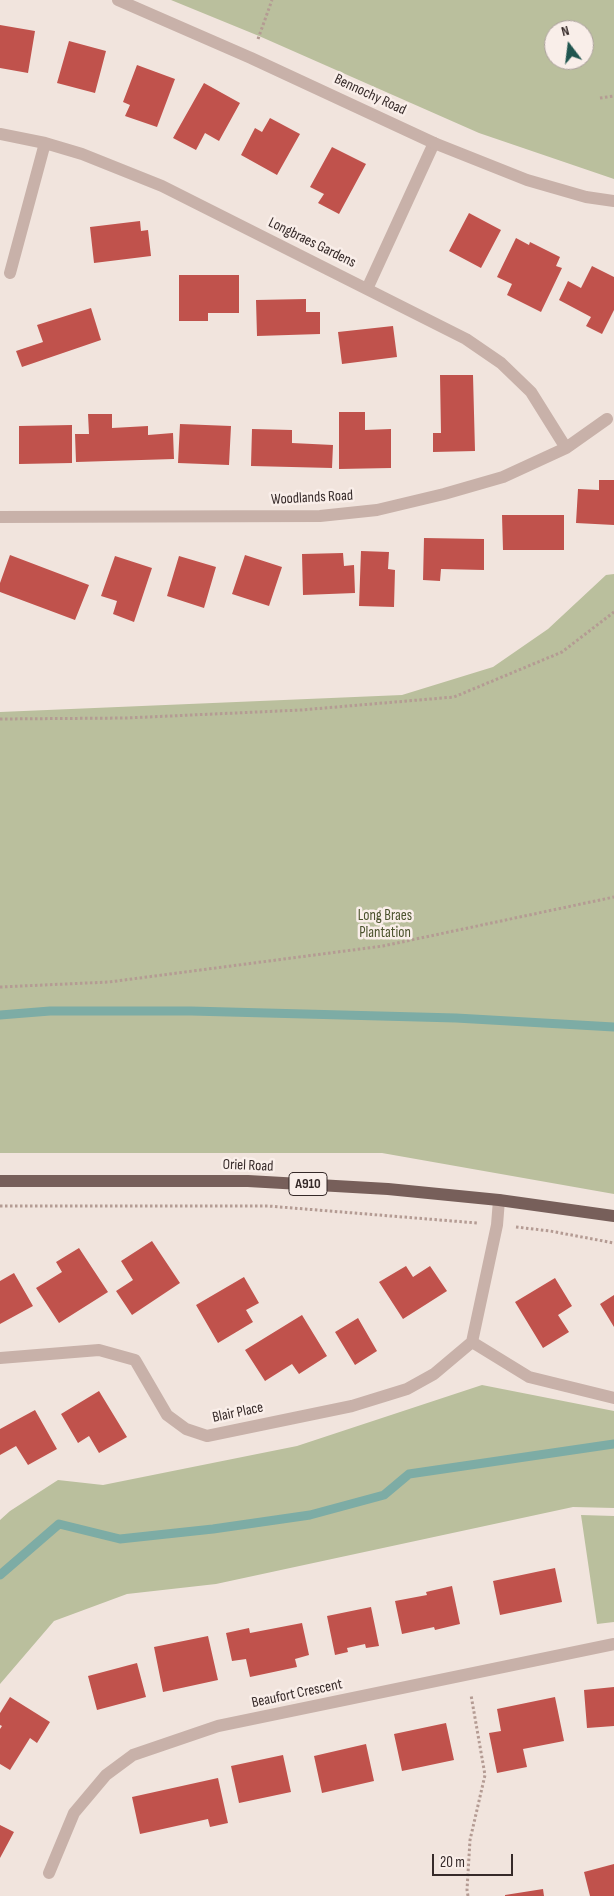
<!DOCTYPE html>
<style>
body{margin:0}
#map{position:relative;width:614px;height:1896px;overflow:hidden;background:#f1e4dd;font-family:"Sofia Sans Condensed",sans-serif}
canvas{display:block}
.north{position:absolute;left:544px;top:20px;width:50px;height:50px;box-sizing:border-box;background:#f9eee9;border:1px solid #aba09c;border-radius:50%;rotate:345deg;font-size:14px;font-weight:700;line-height:20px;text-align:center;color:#362a29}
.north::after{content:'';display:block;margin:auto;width:18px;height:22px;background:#20554f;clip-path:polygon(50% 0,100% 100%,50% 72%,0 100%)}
.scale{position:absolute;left:432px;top:1854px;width:81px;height:22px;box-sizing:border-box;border:2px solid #362a29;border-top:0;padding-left:6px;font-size:15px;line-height:18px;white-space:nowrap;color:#362a29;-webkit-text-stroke:4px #f9eee9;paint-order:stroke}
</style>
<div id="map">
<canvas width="614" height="1896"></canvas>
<div class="north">N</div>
<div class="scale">20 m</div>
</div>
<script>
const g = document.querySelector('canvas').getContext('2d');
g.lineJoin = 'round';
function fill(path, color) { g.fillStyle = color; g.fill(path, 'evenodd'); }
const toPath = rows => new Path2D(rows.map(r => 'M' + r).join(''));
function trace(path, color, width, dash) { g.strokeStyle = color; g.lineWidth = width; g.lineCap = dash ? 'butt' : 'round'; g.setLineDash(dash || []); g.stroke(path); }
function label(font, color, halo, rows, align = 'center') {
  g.font = font + ' "Sofia Sans Condensed",sans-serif'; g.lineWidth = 5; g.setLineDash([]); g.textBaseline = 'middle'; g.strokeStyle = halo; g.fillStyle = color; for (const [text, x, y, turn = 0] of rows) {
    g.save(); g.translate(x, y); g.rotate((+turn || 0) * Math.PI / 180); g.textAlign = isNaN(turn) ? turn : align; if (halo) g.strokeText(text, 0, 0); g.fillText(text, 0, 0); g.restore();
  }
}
const green = toPath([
 [171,0,614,0,614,179,479,133,259,36],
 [554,30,584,30,584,60,554,60],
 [614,574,614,1194,382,1153,0,1153,0,712,402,695,493,667,548,629,606,575],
 [482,1385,614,1411,614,1508,573,1507,216,1584,127,1594,54,1621,0,1684,0,1520,10,1511,58,1480,103,1485,297,1446],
 [581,1515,614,1516,614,1622,597,1624]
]);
const stream = toPath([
 [0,1015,50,1011,191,1011,456,1018,614,1027],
 [0,1575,59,1524,120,1539,213,1529,310,1515,384,1495,409,1474,614,1444]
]);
const building = toPath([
 [0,25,35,31,28,73,0,68],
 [69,41,106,51,95,93,57,83],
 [137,65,175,79,157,127,125,116,130,105,123,102],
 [204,83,240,103,219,141,205,133,196,150,173,138],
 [270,118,300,134,277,175,241,155,255,128,262,132],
 [332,147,366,164,339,214,318,203,324,194,310,187],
 [469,213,501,230,481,268,449,251],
 [140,221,141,231,148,230,151,256,94,263,90,227],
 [516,238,529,245,530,242,560,257,556,266,562,268,541,312,507,295,512,284,497,277],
 [592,266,614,277,614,310,602,334,586,326,591,317,559,300,568,281,581,288],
 [179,275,239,275,239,313,208,313,208,321,179,321],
 [306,299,306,312,320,312,320,334,257,336,256,300],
 [91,308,101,340,22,367,16,351,43,342,37,325],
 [393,326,397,357,342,364,338,332],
 [440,375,473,375,475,451,433,452,433,433,441,433],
 [339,412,365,412,365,430,391,429,391,468,339,469],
 [88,414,112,414,112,428,148,426,148,435,173,433,174,459,76,462,75,434,89,434],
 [180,424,231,426,229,465,178,463],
 [72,425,72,463,19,464,19,426],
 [252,429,292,430,292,443,333,445,332,468,251,466],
 [599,480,614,480,614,525,576,523,578,489,599,490],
 [502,515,564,515,564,550,503,550],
 [424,538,484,539,484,570,441,569,440,581,423,580],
 [361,551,389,552,388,569,395,570,394,607,359,606],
 [343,553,344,566,354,565,355,593,303,595,302,554],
 [10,555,89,585,75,620,0,592,0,583],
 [245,555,282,567,269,606,232,594],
 [115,556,152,568,134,622,113,614,117,601,101,596],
 [179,556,216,567,204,608,167,596],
 [152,1241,180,1283,132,1315,116,1291,133,1280,121,1261],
 [79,1248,108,1292,59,1323,36,1288,62,1272,56,1262],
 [406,1266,413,1277,430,1266,447,1291,403,1319,379,1282],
 [14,1273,33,1306,0,1324,0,1281],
 [244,1277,259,1303,246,1310,253,1322,218,1343,196,1305],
 [555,1278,572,1306,558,1315,569,1332,543,1348,515,1302],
 [614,1295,614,1327,600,1304],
 [302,1315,327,1356,299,1374,292,1364,265,1381,245,1350],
 [358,1318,377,1351,355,1365,335,1332],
 [99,1391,127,1437,99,1453,89,1436,78,1443,61,1414],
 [35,1410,57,1449,28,1465,16,1446,0,1455,0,1429],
 [555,1568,562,1602,500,1615,493,1581],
 [452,1586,460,1624,435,1630,434,1627,402,1634,395,1601,427,1595,426,1592],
 [371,1607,379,1646,366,1648,365,1644,347,1648,348,1652,335,1655,327,1616],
 [302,1623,309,1655,295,1659,297,1667,250,1677,246,1659,232,1661,226,1633,249,1628,250,1633],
 [208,1636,218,1680,163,1692,154,1647],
 [137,1663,146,1697,97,1710,88,1676],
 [614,1687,614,1726,587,1728,584,1690],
 [10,1697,50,1722,37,1743,30,1738,10,1770,0,1764,0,1729,2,1726,0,1725,0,1713],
 [555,1697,564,1741,523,1749,527,1767,497,1773,489,1733,501,1731,497,1709],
 [446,1723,454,1760,402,1771,394,1734],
 [366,1744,374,1781,322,1793,314,1756],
 [283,1755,291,1792,239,1803,231,1766],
 [218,1778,228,1823,210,1827,208,1819,140,1834,132,1797],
 [0,1825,14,1832,0,1858],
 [614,1864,614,1896,590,1896,584,1872],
 [543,1889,544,1896,505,1896,505,1895]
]);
const path = toPath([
 [258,39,272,0],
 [600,98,614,96],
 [0,719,126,718,301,710,454,697,562,652,614,612],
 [0,987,109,982,383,946,614,897],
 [0,1206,268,1206,477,1223],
 [516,1227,550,1231,614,1243],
 [468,1896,467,1890,470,1840,485,1775,471,1695]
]);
const minor = toPath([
 [0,134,45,143,82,154,162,186,466,339,501,363,531,392,566,448],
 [10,273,45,143],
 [367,289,434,143],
 [0,517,320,516,377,510,444,494,503,477,566,448,607,419],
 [472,1342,529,1377,614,1398],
 [0,1358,99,1350,135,1360,167,1415,186,1429,207,1436,352,1406,407,1389,434,1374,472,1342,497,1225,499,1200],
 [49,1873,74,1813,106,1775,133,1755,218,1726,614,1644]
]);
const tertiary = toPath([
 [118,0,251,58,434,143,527,180,586,197,614,201]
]);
const primary = toPath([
 [0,1181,248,1181,388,1189,499,1200,614,1216]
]);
const shields = [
 [308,1184,38]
];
const shieldNames = [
 ["A910",308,1184]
];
const streetNames = [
 ["Bennochy Road",370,95,25],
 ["Longbraes Gardens",312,243,26],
 ["Woodlands Road",312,498,-3],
 ["Oriel Road",248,1166,2],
 ["Blair Place",238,1413,-12],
 ["Beaufort Crescent",297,1694,-12]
];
const parkNames = [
 ["Long Braes",385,916],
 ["Plantation",385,933]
];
fill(green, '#babf9d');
trace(stream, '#7daca5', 9);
fill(building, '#c0524c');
trace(path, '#b49b93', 3, [2.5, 2.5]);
trace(minor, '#c8b1a9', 12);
trace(tertiary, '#c8b1a9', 12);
trace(primary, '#775f5a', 12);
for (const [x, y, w] of shields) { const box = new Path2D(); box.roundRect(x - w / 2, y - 11.5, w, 23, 4); g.fillStyle = '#f9eee9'; g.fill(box); trace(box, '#362a29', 1); }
label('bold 14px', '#362a29', null, shieldNames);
label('15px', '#362a29', '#f9eee9', streetNames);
label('15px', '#4c532e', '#f9eee9', parkNames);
</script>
